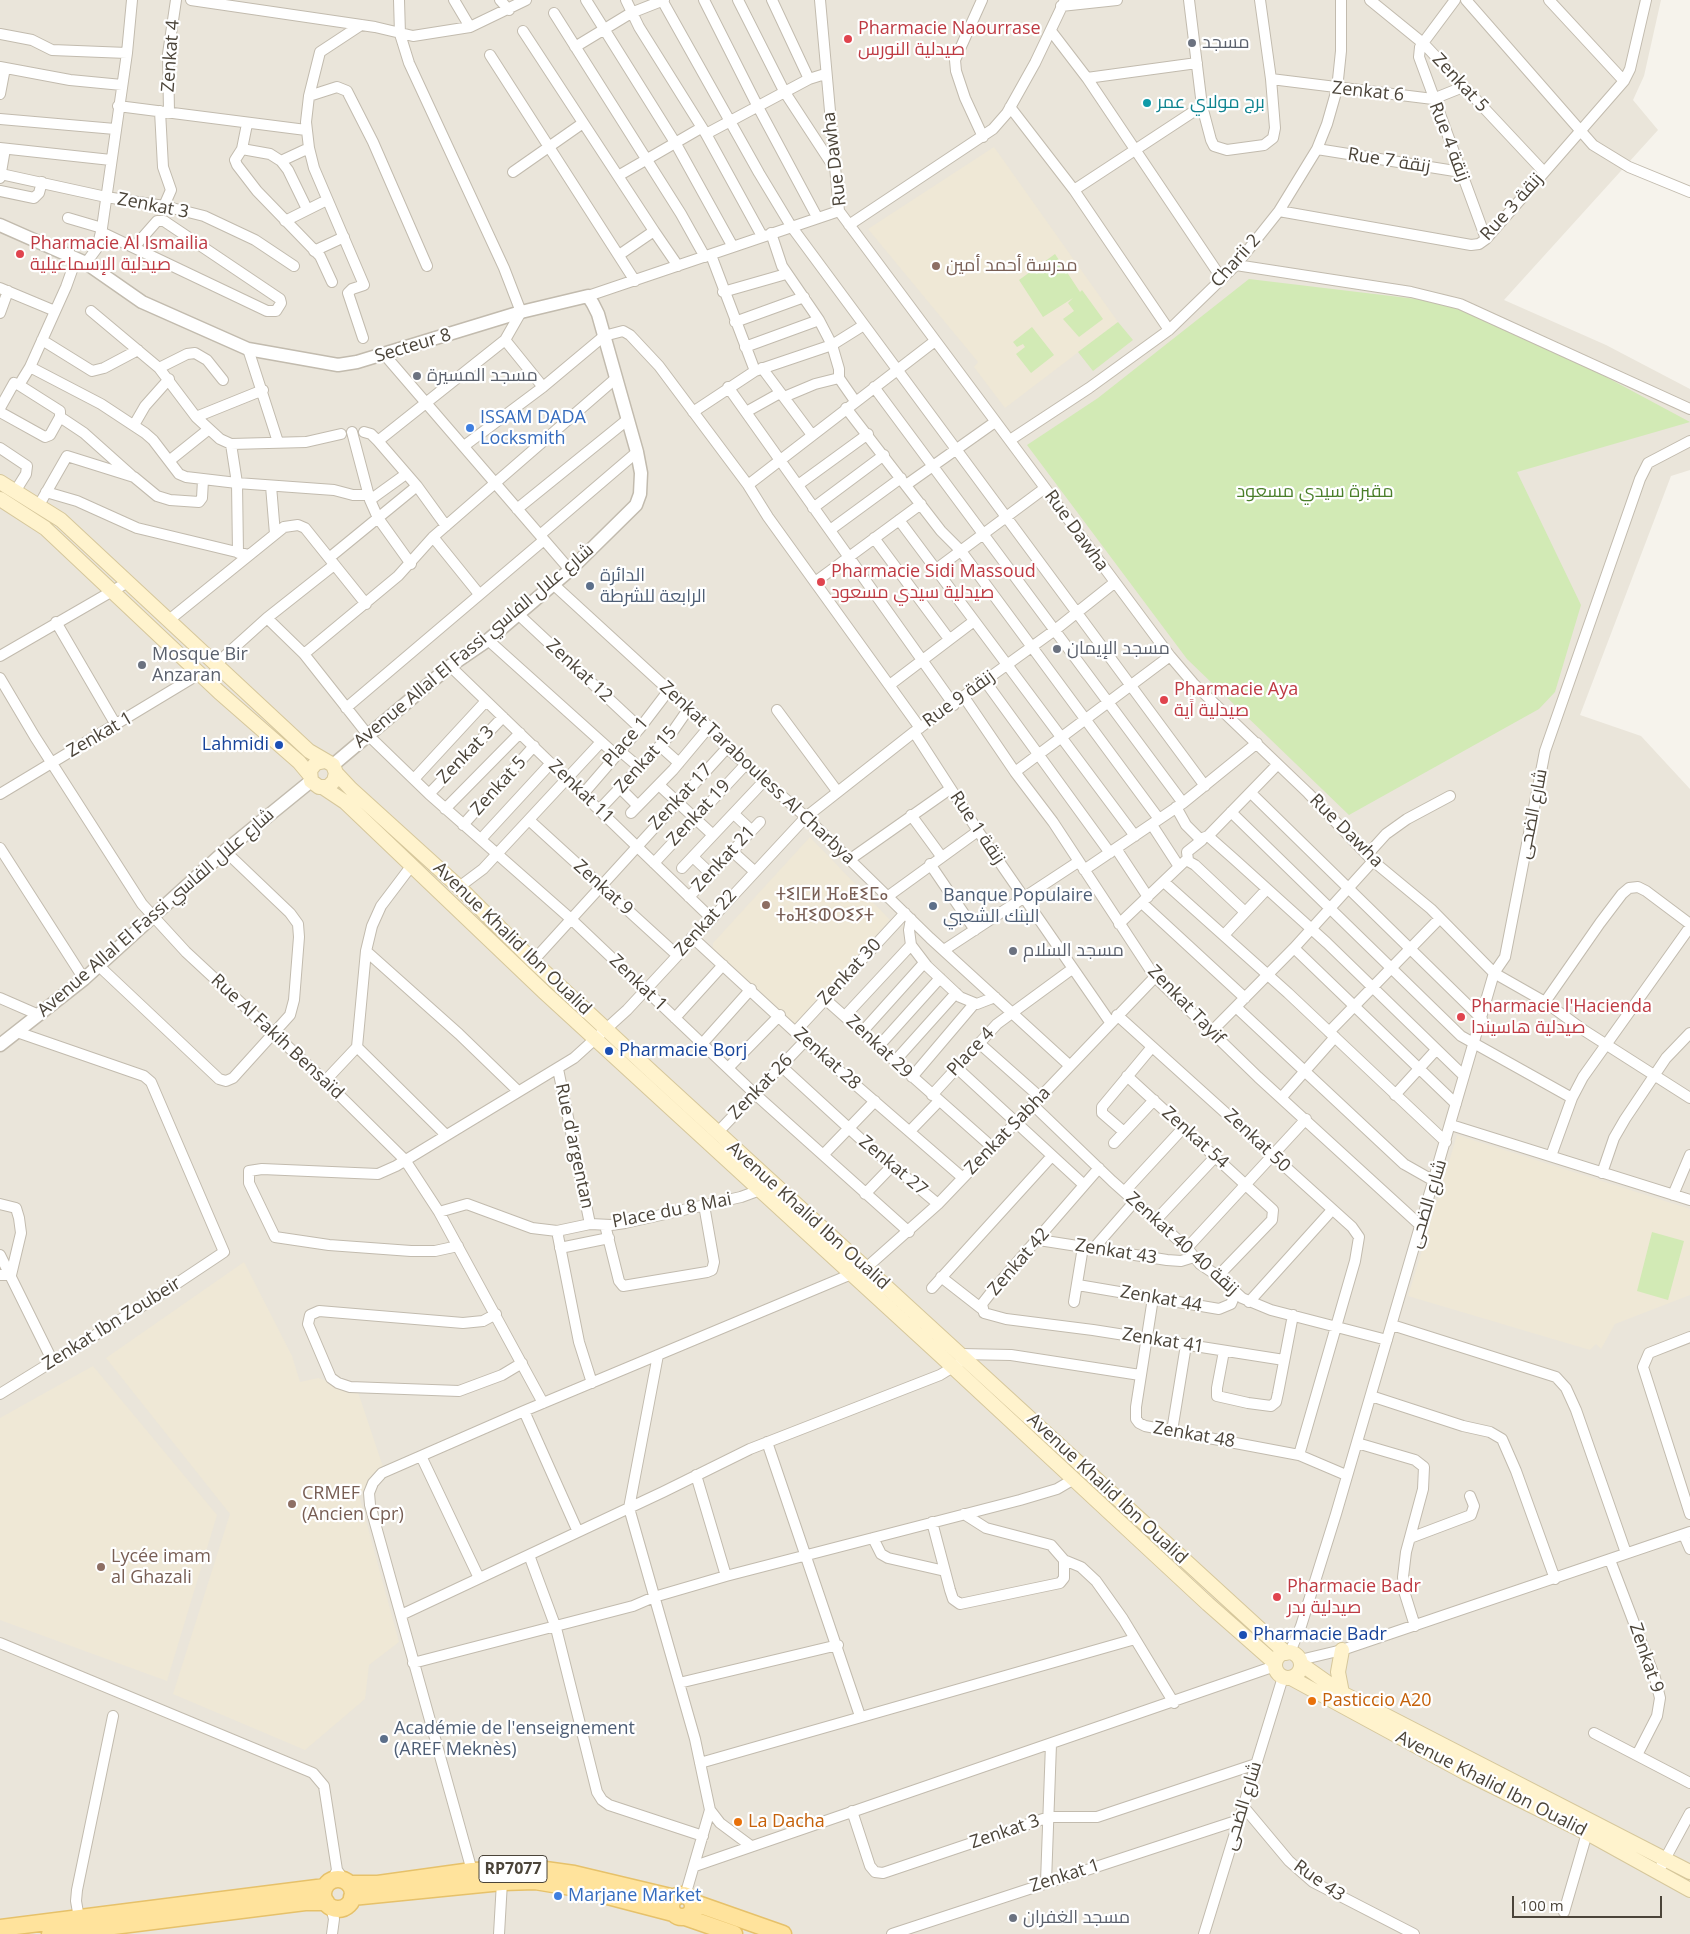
<!DOCTYPE html>
<meta charset="utf-8">
<style>
body{margin:0}
#map{position:relative;width:1690px;height:1934px;overflow:hidden;background:#f6f3ec;font-family:"Open Sans",sans-serif}
canvas{display:block}
.scale{position:absolute;left:1512px;top:1896px;width:150px;height:22px;box-sizing:border-box;border:2px solid #4b4439;border-top:0;padding-left:6px;font-size:15px;line-height:18px;white-space:nowrap;color:#4b4439;-webkit-text-stroke:4px #fff;paint-order:stroke}
</style>
<div id="map">
<canvas width="1690" height="1934"></canvas>
<div class="scale">100 m</div>
</div>
<script>
const g = document.querySelector('canvas').getContext('2d');
g.lineJoin = 'round';
function fill(path, color) { g.fillStyle = color; g.fill(path, 'evenodd'); }
const toPath = rows => new Path2D(rows.map(r => 'M' + r).join(''));
function trace(path, color, width, dash) { g.strokeStyle = color; g.lineWidth = width; g.lineCap = dash ? 'butt' : 'round'; g.setLineDash(dash || []); g.stroke(path); }
function label(font, color, halo, rows, align = 'center') {
  g.font = font + ' "Open Sans",Cairo,"Noto Sans Tifinagh",sans-serif'; g.lineWidth = 4.5; g.setLineDash([]); g.textBaseline = 'middle'; g.strokeStyle = halo; g.fillStyle = color; for (const [text, x, y, turn = 0] of rows) {
    g.save(); g.translate(x, y); g.rotate((+turn || 0) * Math.PI / 180); g.textAlign = isNaN(turn) ? turn : align; if (halo) g.strokeText(text, 0, 0); g.fillText(text, 0, 0); g.restore();
  }
}
const residential = toPath([
 [0,0,1661,0,1644,76,1633,100,1658,130,1504,300,1606,345,1690,389,1690,470,1671,476,1580,715,1641,736,1690,789,1690,1934,0,1934]
]);
const education = toPath([
 [994,147,1118,322,1005,408,974,367,978,362,868,229],
 [810,837,890,920,795,1024,713,949,713,943],
 [1457,1135,1690,1209,1690,1295,1615,1324,1601,1349,1596,1344,1590,1350,1408,1296],
 [244,1262,292,1356,300,1382,318,1378,358,1392,383,1467,359,1495,399,1642,369,1665,365,1699,305,1750,173,1694,230,1514,106,1358],
 [93,1366,217,1515,167,1681,0,1620,0,1418]
]);
const green = toPath([
 [1055,254,1080,292,1082,290,1103,319,1079,337,1063,319,1074,311,1068,303,1073,298,1043,317,1019,280],
 [1249,279,1458,304,1565,355,1690,422,1517,472,1581,605,1555,692,1539,709,1349,815,1187,659,1027,445,1098,398],
 [1118,322,1133,340,1093,371,1078,352],
 [1032,327,1054,355,1031,373,1016,354,1025,347,1023,344,1017,347,1013,342],
 [1652,1232,1684,1241,1668,1300,1637,1291]
]);
const minor = toPath([
 [191,0,375,27,413,36,470,27,526,0],
 [454,0,470,27],
 [500,0,509,10],
 [586,0,676,144,733,247],
 [626,0,639,27,706,134,762,236],
 [662,0,759,173,791,226,1205,786],
 [704,0,757,105,817,217],
 [738,0,784,91,833,166],
 [772,0,809,79,825,74],
 [820,0,839,211,1170,656,1193,683,1308,793,1373,861,1431,909,1494,973,1545,1002,1585,1031,1690,1098],
 [982,0,955,60,956,71,965,98,983,137],
 [1189,0,1202,106,1211,140,1214,146,1227,150,1264,145,1273,138,1275,128,1271,79,1260,0],
 [1370,0,1424,44,1544,172],
 [1455,0,1420,47,1419,57,1486,239],
 [1466,0,1593,145,1629,167,1690,192],
 [1549,0,1624,81],
 [1061,6,1117,0],
 [554,13,681,214,705,257],
 [361,25,320,52,309,96,306,122,309,148,314,168,364,285,352,289,348,293,363,338],
 [523,31,654,231,619,255],
 [1051,31,1087,78,1222,279],
 [0,34,32,40,52,50,127,53],
 [575,47,631,13,664,0],
 [490,55,635,281],
 [0,67,70,80,122,85],
 [1087,78,1197,63],
 [1271,79,1433,99,1463,87],
 [0,94,5,68],
 [309,96,337,87,347,91,373,142,427,266],
 [118,106,306,130],
 [1010,107,1074,190,1169,330],
 [160,111,163,167,171,190,164,206],
 [169,112,168,54,176,0],
 [0,119,115,129],
 [247,124,242,149,235,160,237,165,257,191,320,256,332,282],
 [706,134,809,79],
 [0,148,111,160],
 [242,149,270,154,281,161,288,170,307,209],
 [1317,149,1461,172],
 [281,161,309,148],
 [513,172,583,123],
 [1,174,106,197,164,206,204,216,255,240,294,266],
 [618,176,701,128],
 [0,178,5,149],
 [1074,190,1202,106],
 [0,191,34,198,39,193,42,182],
 [1279,211,1471,245,1479,244,1486,239,1624,81,1630,69,1646,0],
 [68,218,102,228],
 [285,221,327,200],
 [849,225,993,129,1007,113,1035,63,1065,0],
 [654,231,678,266],
 [101,232,267,311,276,311,281,303,280,299,164,221,157,221,135,246],
 [771,233,782,266,819,320,832,345,839,369,839,378],
 [314,251,344,237],
 [711,255,755,371],
 [86,263,97,248,102,228,127,53,132,0],
 [1236,265,1411,292,1460,304,1690,409],
 [0,288,55,311],
 [723,292,786,274],
 [588,296,839,211],
 [91,311,159,368,196,417,220,439,231,444,306,442,341,434],
 [0,313,8,291],
 [735,322,804,297],
 [42,340,92,371,104,368,138,350],
 [505,340,543,387],
 [745,347,819,320],
 [248,349,278,442],
 [383,353,570,570],
 [30,367,101,404,145,433,153,440,179,474,186,477,237,483,334,490,353,495,368,495],
 [159,368,187,354,195,353,207,360,223,380],
 [762,368,812,435],
 [19,385,60,411,60,417,84,433,131,475],
 [728,387,954,705],
 [874,387,1183,803],
 [784,397,815,384,839,378,855,401],
 [0,408,14,383,19,385,30,367,66,287,76,259],
 [846,408,941,531,961,551,1159,819],
 [0,412,45,437,50,435,60,417],
 [693,412,755,371,832,345,864,325],
 [746,412,780,393],
 [196,417,263,390],
 [134,425,145,406,169,379],
 [352,432,370,500,378,518,411,564],
 [364,432,371,434,378,441,417,486,446,526],
 [1010,440,1089,388,1169,330,1236,265,1279,211,1317,149,1327,124,1337,89,1341,51,1341,0],
 [378,441,505,340,521,312,504,268,409,63,400,34,399,0],
 [231,444,237,483,238,553],
 [464,446,543,387,604,336,623,331,630,335,659,366,748,485,768,517,920,728],
 [0,448,27,466,26,474,16,490],
 [169,461,209,429],
 [748,485,935,341],
 [798,485,868,434],
 [906,485,995,422],
 [271,486,275,534],
 [46,492,77,501,137,528,249,555],
 [370,500,406,474],
 [39,505,67,456,134,477,157,496,170,500,199,502,202,498,203,480],
 [813,508,884,455],
 [517,509,627,420],
 [899,520,1135,836],
 [830,530,901,478],
 [540,535,637,452],
 [433,537,479,594],
 [874,538,949,639],
 [329,558,417,486],
 [935,570,1045,488],
 [815,582,921,504],
 [553,584,709,727,727,748,806,817,930,938,1069,1065],
 [518,614,640,728],
 [267,618,304,654,368,735,429,794,571,919,755,1094,909,1232],
 [169,620,284,527,298,525,305,528,366,604],
 [56,622,116,725],
 [488,640,616,755],
 [304,654,398,576,433,537,615,379],
 [0,656,128,582],
 [216,664,267,618,334,565],
 [450,666,711,918],
 [0,678,35,737,142,904,186,952,325,1081,405,1160,439,1212,543,1403],
 [985,681,1110,853],
 [891,684,974,621],
 [964,697,1015,772,1053,822,1155,977,1258,1077,1420,1225],
 [346,708,544,540],
 [777,710,837,791],
 [914,732,978,831,1110,1022],
 [660,746,679,763],
 [620,751,640,768],
 [1015,772,1170,656],
 [414,779,486,701],
 [659,785,713,835],
 [621,789,638,806],
 [1251,793,1482,1019],
 [0,794,199,674],
 [429,794,503,717],
 [583,794,640,728,669,690],
 [1176,807,1186,825,1200,839,1208,836,1234,859,1327,943,1464,1076],
 [445,809,520,733],
 [599,810,671,734,689,708],
 [1231,812,1461,1036,1572,1098],
 [631,813,673,770,709,727],
 [734,814,751,830],
 [911,815,941,856],
 [529,820,677,955],
 [463,825,534,746],
 [1152,825,1178,865],
 [1208,836,1277,765],
 [481,839,551,763],
 [0,848,84,979],
 [1117,850,1148,897],
 [733,852,754,871],
 [1367,855,1386,834,1407,819,1450,796],
 [693,857,711,874],
 [849,860,950,789],
 [1188,860,1187,852,1202,840],
 [654,863,746,764],
 [930,864,975,930],
 [682,868,764,781],
 [1084,870,1183,803,1257,743],
 [1164,882,1288,993,1446,1142],
 [459,887,483,869,601,742],
 [689,897,760,822],
 [887,897,978,831],
 [1142,903,1245,998],
 [911,919,909,930,911,945,927,966,960,997,977,1004,995,997],
 [1119,924,1186,860,1195,865,1245,912],
 [1224,935,1267,889],
 [692,937,805,1041,963,1178],
 [1294,948,1456,1104],
 [944,950,1078,862],
 [366,951,459,1034,518,1091],
 [533,961,727,748],
 [99,966,219,1079,226,1081,233,1078,290,1015,294,1000,299,937,298,924,290,913,225,851],
 [0,998,39,1015],
 [825,999,992,1147],
 [1545,1002,1600,923,1622,894,1629,888,1638,887,1646,891,1690,924],
 [1236,1007,1404,1164,1434,1181],
 [1117,1015,1352,1227,1359,1237,1355,1261,1299,1455],
 [845,1016,911,945],
 [675,1018,723,965],
 [796,1031,905,913],
 [862,1032,924,963],
 [1211,1032,1294,948,1373,861],
 [1329,1032,1440,918],
 [979,1043,1041,1098],
 [702,1044,751,989],
 [357,1047,446,1135],
 [878,1047,940,978],
 [895,1061,956,993],
 [781,1066,865,1143,938,1204],
 [728,1068,780,1015],
 [957,1068,1084,1185],
 [558,1069,590,1224],
 [1127,1076,1273,1210,1272,1220,1218,1276],
 [912,1077,974,1004],
 [325,1081,357,1047,366,951,372,926,381,906,412,865],
 [932,1095,997,1024,1072,969],
 [1395,1095,1436,1050],
 [1281,1098,1335,1037],
 [1034,1106,1112,1181,1187,1248,1200,1264,1218,1276,1242,1298,1271,1310,1387,1340],
 [1451,1125,1690,1200],
 [910,1131,939,1101],
 [1124,1132,1102,1113,1102,1107,1152,1047],
 [717,1133,805,1041],
 [1114,1143,1154,1100],
 [823,1155,875,1101],
 [1551,1156,1572,1098,1583,1077,1690,927],
 [1099,1168,993,1290,982,1304,984,1313,1006,1319,1093,1330,1284,1360],
 [1602,1173,1614,1138,1625,1119,1666,1058,1690,1033],
 [1125,1191,1184,1127],
 [865,1194,892,1166],
 [1673,1195,1690,1155],
 [0,1204,16,1208,19,1218,21,1233,11,1275,0,1275],
 [439,1212,467,1204,532,1228,557,1231,590,1224,611,1225,625,1223,741,1197,760,1190],
 [1156,1220,1216,1156],
 [605,1225,619,1281,623,1286,707,1272,712,1270,714,1262,704,1205],
 [557,1231,579,1342,592,1383],
 [1039,1240,1167,1260,1181,1261,1194,1257],
 [458,1246,435,1251,411,1251,329,1245,275,1237,249,1183,249,1171,262,1169,378,1174,396,1166,574,1058,627,1010,806,817,914,732,1055,630,1114,583],
 [560,1248,609,1238],
 [1094,1248,1135,1201],
 [1187,1248,1306,1119],
 [0,1255,53,1362],
 [941,1277,982,1309],
 [1078,1285,1219,1309,1231,1304,1236,1292],
 [932,1288,1051,1157],
 [1153,1298,1136,1407,1136,1419,1139,1423,1145,1426,1299,1455,1346,1475],
 [1074,1302,1083,1247],
 [1249,1302,1332,1210],
 [496,1314,483,1321,463,1323,319,1311,310,1315,308,1324,331,1378,338,1383,350,1387,459,1391,502,1375,522,1363],
 [1392,1325,1556,1377,1566,1388,1576,1410,1626,1553],
 [1690,1337,1649,1353,1643,1367,1690,1514],
 [1224,1351,1217,1388,1217,1396,1248,1403,1271,1406,1276,1402,1278,1393,1293,1315],
 [960,1354,1011,1355,1140,1375],
 [658,1355,629,1508,695,1739,710,1810,685,1896],
 [0,1394,152,1300,224,1252,151,1082,144,1076,17,1032],
 [1371,1396,1463,1426,1490,1432,1502,1439,1516,1471,1555,1579],
 [524,1411,578,1532],
 [1172,1431,1186,1345],
 [767,1442,860,1716],
 [1357,1443,1415,1460,1424,1467,1423,1489,1406,1552,1403,1577,1404,1591,1415,1626],
 [421,1456,479,1578],
 [696,1475,726,1576],
 [964,1514,986,1528,1051,1545,1064,1560,1081,1567,1096,1581,1123,1619,1174,1703],
 [932,1522,950,1590,953,1599,960,1604,1060,1583,1064,1578,1064,1560],
 [1684,1535,1690,1549],
 [873,1538,881,1554,888,1558,945,1571],
 [1410,1538,1471,1515,1474,1506,1470,1496],
 [529,1555,556,1628,597,1792,602,1800,609,1805,703,1836],
 [1610,1560,1655,1678,1660,1698,1657,1716,1637,1755],
 [401,1615,663,1492,750,1449,940,1375,958,1364],
 [0,1643,313,1773,324,1786,337,1870],
 [1290,1652,1301,1626,1336,1514,1494,973,1505,957,1545,751,1640,479,1648,463,1690,441],
 [1300,1660,1342,1650,1690,1532],
 [413,1663,633,1606,654,1597,726,1576,1020,1500,1057,1489,1074,1479],
 [679,1683,838,1645],
 [1594,1733,1690,1783],
 [700,1763,1135,1639],
 [1243,1806,1289,1861,1313,1882,1414,1934],
 [710,1810,720,1823,751,1846],
 [852,1811,870,1866,875,1872,883,1873,1049,1817,1097,1817,1256,1764],
 [695,1866,1275,1666],
 [472,1871,370,1505,369,1493,373,1483,382,1473,524,1411,866,1268,938,1204,1155,977],
 [1658,1872,1690,1813],
 [332,1881,337,1870,344,1880],
 [1046,1882,1051,1744],
 [331,1907,334,1919,332,1934],
 [1564,1912,1587,1833],
 [79,1918,76,1901,77,1890,113,1716],
 [499,1934,502,1882],
 [892,1934,1239,1820],
 [1204,1934,1283,1677]
]);
const tertiary = toPath([
 [0,225,86,263,142,302,248,349,338,365,357,362,521,312,588,296,593,304,598,314,637,452,641,473,640,494,636,505,570,570,488,640,450,666,333,765],
 [0,1045,84,979,225,851,311,781]
]);
const secondary = toPath([
 [0,482,61,520,309,751,333,765,336,773,334,781,328,787,319,787,311,781,310,770,316,763,325,761],
 [0,499,45,528,219,692,299,762,309,774],
 [336,773,351,789,459,887,533,961,652,1072,1286,1653],
 [324,788,345,802,544,992,940,1355,1208,1604,1275,1663],
 '1275 1665a13 13 0 1 1 26 0a13 13 0 1 1-26 0Z',
 [1301,1664,1342,1693,1690,1872],
 [1291,1678,1466,1773,1587,1833,1690,1890],
 [1342,1693,1338,1672,1342,1650]
]);
const primary = toPath([
 '323 1894a15 15 0 1 1 30 0a15 15 0 1 1-30 0Z',
 [349,1884,378,1884,472,1871,538,1869,574,1874,675,1898],
 '671 1906a11 11 0 1 1 22 0a11 11 0 1 1-22 0Z',
 [352,1897,502,1882,535,1881,577,1888,673,1913],
 [692,1902,783,1934],
 [685,1917,734,1934],
 [0,1928,325,1887],
 [50,1934,305,1902,326,1902]
]);
const markers = [
 [848,39,5,"#e0444e"],
 [1192,43,5,"#6b7280"],
 [1147,103,5,"#0f9aa8"],
 [20,254,5,"#e0444e"],
 [936,266,5,"#8d6e63"],
 [417,376,5,"#6b7280"],
 [470,428,5,"#3f7fe0"],
 [821,582,5,"#e0444e"],
 [590,586,5,"#5c6f8a"],
 [1057,649,5,"#6b7280"],
 [142,665,5,"#6b7280"],
 [1164,700,5,"#e0444e"],
 [279,745,5,"#1a4fb4"],
 [766,905,5,"#8d6e63"],
 [933,906,5,"#5c6f8a"],
 [1013,951,5,"#6b7280"],
 [1461,1017,5,"#e0444e"],
 [609,1051,5,"#1a4fb4"],
 [292,1504,5,"#8d6e63"],
 [101,1567,5,"#8d6e63"],
 [1277,1597,5,"#e0444e"],
 [1243,1635,5,"#1a4fb4"],
 [1312,1701,5,"#e8710a"],
 [384,1739,5,"#5c6f8a"],
 [738,1822,5,"#e8710a"],
 [558,1896,5,"#3f7fe0"],
 [1013,1918,5,"#6b7280"]
];
const shields = [
 [513,1869,68]
];
const shieldNames = [
 ["RP7077",513,1869]
];
const healthNames = [
 ["Pharmacie Naourrase",858,29],
 ["صيدلية النورس",858,50],
 ["Pharmacie Al Ismailia",30,244],
 ["صيدلية الإسماعيلية",30,265],
 ["Pharmacie Sidi Massoud",831,572],
 ["صيدلية سيدي مسعود",831,593],
 ["Pharmacie Aya",1174,690],
 ["صيدلية اًية",1174,711],
 ["Pharmacie l'Hacienda",1471,1007],
 ["صيدلية هاسيندا",1471,1028],
 ["Pharmacie Badr",1287,1587],
 ["صيدلية بدر",1287,1608]
];
const worshipNames = [
 ["مسجد",1202,43],
 ["مسجد المسيرة",427,376],
 ["مسجد الإيمان",1067,649],
 ["Mosque Bir",152,655],
 ["Anzaran",152,676],
 ["مسجد السلام",1023,951],
 ["مسجد الغفران",1023,1918]
];
const streetNames = [
 ["Zenkat 4",171,56,-86],
 ["Zenkat 5",1460,83,47],
 ["Zenkat 6",1368,92,6],
 ["Rue 4 زنقة",1449,142,69],
 ["Rue Dawha",835,159,-97],
 ["Rue 7 زنقة",1389,161,9],
 ["Zenkat 3",153,206,11],
 ["Rue 3 زنقة",1512,207,-48],
 ["Charii 2",1236,261,-48],
 ["Secteur 8",413,346,-17],
 ["Rue Dawha",1076,531,54],
 ["Avenue Allal El Fassi شارع علال الفاسي",474,646,-40],
 ["Zenkat 12",579,671,43],
 ["Rue 9 زنقة",959,699,-36],
 ["Zenkat 1",100,735,-30],
 ["Place 1",626,742,-49],
 ["Zenkat 3",466,755,-46],
 ["Zenkat 15",646,760,-48],
 ["Zenkat Tarabouless Al Charbya",757,773,43],
 ["Zenkat 5",499,786,-48],
 ["Zenkat 11",581,792,44],
 ["Zenkat 17",681,797,-47],
 ["Zenkat 19",699,813,-47],
 ["شارع الضحى",1533,814,-79],
 ["Rue 1 زنقة",977,828,56],
 ["Rue Dawha",1346,831,45],
 ["Zenkat 21",724,859,-47],
 ["Zenkat 9",603,888,42],
 ["Avenue Allal El Fassi شارع علال الفاسي",156,913,-41],
 ["Zenkat 22",706,923,-48],
 ["Avenue Khalid Ibn Oualid",512,939,44],
 ["Zenkat 30",850,972,-47],
 ["Zenkat 1",638,983,44],
 ["Zenkat Tayif",1186,1005,46],
 ["Rue Al Fakih Bensaïd",277,1037,43],
 ["Zenkat 29",879,1047,43],
 ["Place 4",971,1052,-47],
 ["Zenkat 28",827,1059,42],
 ["Zenkat 26",761,1087,-46],
 ["Zenkat Sabha",1008,1131,-46],
 ["Zenkat 54",1195,1138,42],
 ["Zenkat 50",1257,1141,43],
 ["Rue d'argentan",574,1146,78],
 ["Zenkat 27",893,1166,40],
 ["شارع الضحى",1428,1204,-73],
 ["Place du 8 Mai",672,1211,-11],
 ["Avenue Khalid Ibn Oualid",808,1216,42],
 ["Zenkat 40 زنقة 40",1182,1244,42],
 ["Zenkat 43",1116,1252,9],
 ["Zenkat 42",1019,1262,-49],
 ["Zenkat 44",1161,1299,10],
 ["Zenkat Ibn Zoubeir",112,1324,-32],
 ["Zenkat 41",1163,1341,9],
 ["Zenkat 48",1194,1435,10],
 ["Avenue Khalid Ibn Oualid",1107,1489,43],
 ["Zenkat 9",1646,1658,71],
 ["Avenue Khalid Ibn Oualid",1491,1784,27],
 ["شارع الضحى",1243,1806,-73],
 ["Zenkat 3",1005,1832,-19],
 ["Zenkat 1",1065,1876,-18],
 ["Rue 43",1319,1881,35]
];
const cultureNames = [
 ["برج مولاي عمر",1157,103]
];
const educationNames = [
 ["مدرسة أحمد أمين",946,266],
 ["ⵜⵉⵏⵎⵍ ⴼⴰⵟⵉⵎⴰ",776,895],
 ["ⵜⴰⴼⵉⵀⵔⵉⵢⵜ",776,916],
 ["CRMEF",302,1494],
 ["(Ancien Cpr)",302,1515],
 ["Lycée imam",111,1557],
 ["al Ghazali",111,1578]
];
const shopNames = [
 ["ISSAM DADA",480,418],
 ["Locksmith",480,439],
 ["Marjane Market",568,1896]
];
const parkNames = [
 ["مقبرة سيدي مسعود",1315,492]
];
const serviceNames = [
 ["الدائرة",600,576],
 ["الرابعة للشرطة",600,597],
 ["Banque Populaire",943,896],
 ["البنك الشعبي",943,917],
 ["Académie de l'enseignement",394,1729],
 ["(AREF Meknès)",394,1750]
];
const transitNames = [
 ["Lahmidi",269,745,"right"],
 ["Pharmacie Borj",619,1051],
 ["Pharmacie Badr",1253,1635]
];
const foodNames = [
 ["Pasticcio A20",1322,1701],
 ["La Dacha",748,1822]
];
fill(residential, '#eae5da');
fill(education, '#efe8d6');
fill(green, '#d2eab5');
trace(minor, '#c2bbae', 12);
trace(tertiary, '#c2bbae', 15);
trace(secondary, '#d6c79b', 16);
trace(primary, '#e6c16a', 19);
trace(minor, '#fff', 10);
trace(tertiary, '#fff', 12);
trace(secondary, '#fff3cd', 14);
trace(primary, '#ffe39c', 16);
for (const [x, y, r, color] of markers) { const dot = new Path2D(); dot.arc(x, y, r, 0, 2 * Math.PI); g.fillStyle = color; g.fill(dot); trace(dot, '#fff', 2); }
for (const [x, y, w] of shields) { const box = new Path2D(); box.roundRect(x - w / 2, y - 13.5, w, 27, 4); g.fillStyle = '#fff'; g.fill(box); trace(box, '#4b4439', 1); }
label('bold 16px', '#4b4439', null, shieldNames);
label('18px', '#be3a42', '#fff', healthNames, 'left');
label('18px', '#5b616d', '#fff', worshipNames, 'left');
label('18px', '#4b4439', '#fff', streetNames);
label('18px', '#0d838f', '#fff', cultureNames, 'left');
label('18px', '#785e54', '#fff', educationNames, 'left');
label('18px', '#366cbe', '#fff', shopNames, 'left');
label('18px', '#4a7f2a', '#fff', parkNames);
label('18px', '#4e5e75', '#fff', serviceNames, 'left');
label('18px', '#164399', '#fff', transitNames, 'left');
label('18px', '#c56008', '#fff', foodNames, 'left');
</script>
